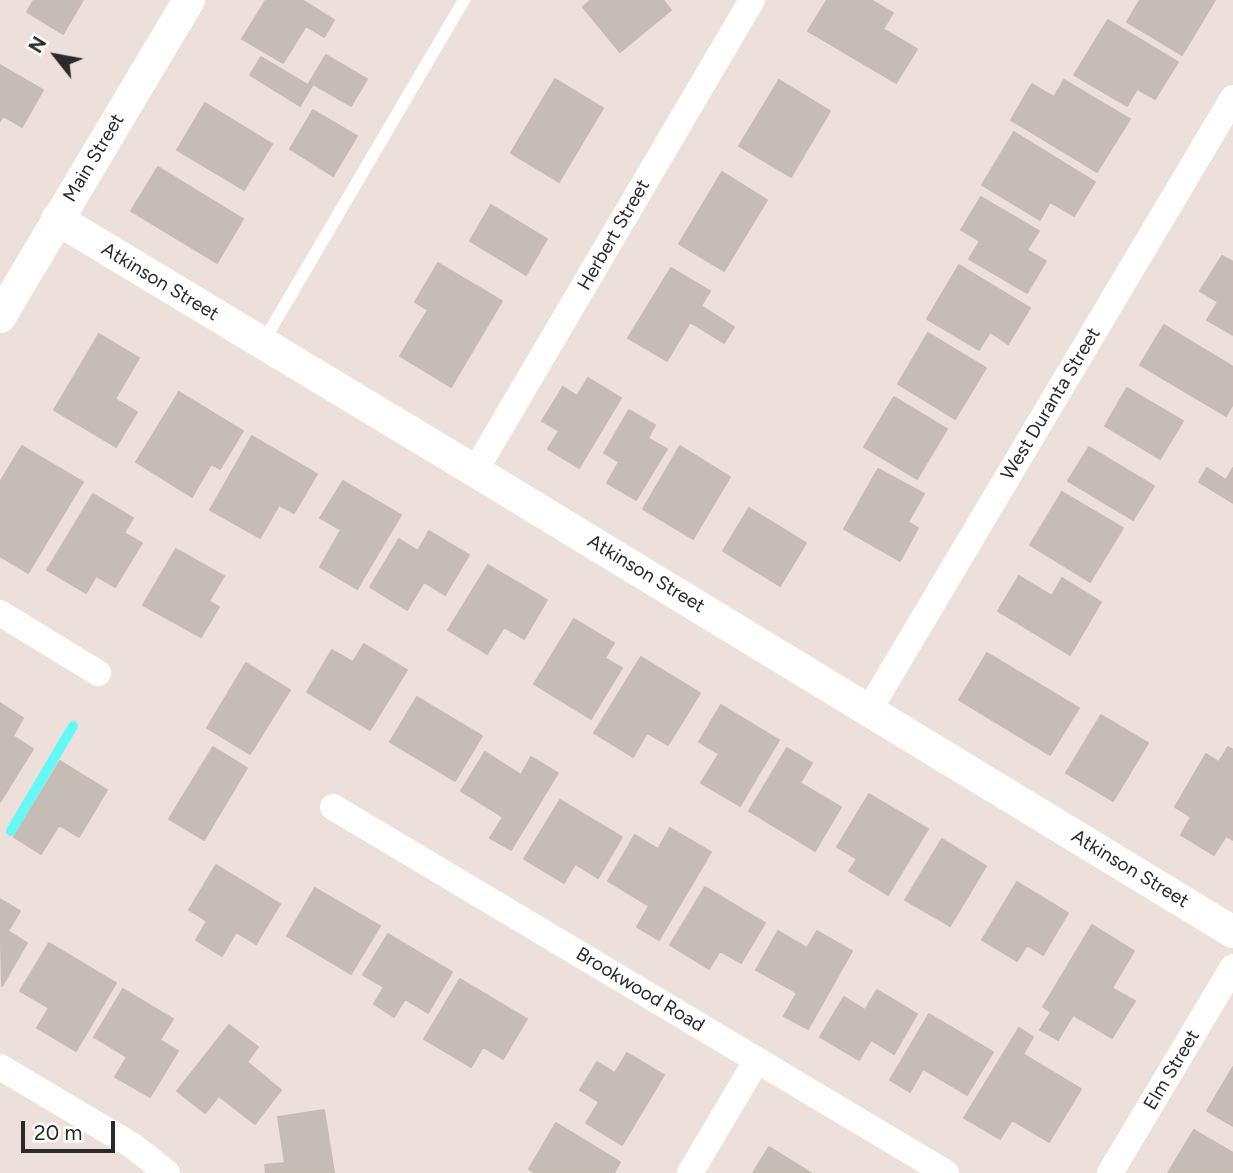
<!DOCTYPE html>
<style>
body{margin:0}
#map{position:relative;width:1233px;height:1173px;overflow:hidden;background:#ede0da;font-family:Figtree,sans-serif}
canvas{display:block}
.north{position:absolute;left:21px;top:21px;width:70px;height:70px;-webkit-text-stroke:5px #fff;paint-order:stroke;rotate:301deg;font-size:19px;font-weight:700;line-height:28px;text-align:center;color:#2a2a2a}
.north::after{content:'';display:block;margin:auto;width:24px;height:32px;background:#2a2a2a;clip-path:polygon(50% 0,100% 100%,50% 72%,0 100%)}
.scale{position:absolute;left:21px;top:1121px;width:94px;height:32px;box-sizing:border-box;border:4px solid #2a2a2a;border-top:0;padding-left:9px;font-size:21px;line-height:24px;white-space:nowrap;color:#2a2a2a;-webkit-text-stroke:5px #fff;paint-order:stroke}
</style>
<div id="map">
<canvas width="1233" height="1173"></canvas>
<div class="north">N</div>
<div class="scale">20 m</div>
</div>
<script>
const g = document.querySelector('canvas').getContext('2d');
g.lineJoin = 'round';
const toPath = rows => new Path2D(rows.map(r => 'M' + r).join(''));
function trace(path, color, width, dash) { g.strokeStyle = color; g.lineWidth = width; g.lineCap = dash ? 'butt' : 'round'; g.setLineDash(dash || []); g.stroke(path); }
function fill(path, color) { g.fillStyle = color; g.fill(path, 'evenodd'); }
function label(font, color, halo, rows, align = 'center') {
  g.font = font + ' Figtree,sans-serif'; g.lineWidth = 5; g.setLineDash([]); g.textBaseline = 'middle'; g.strokeStyle = halo; g.fillStyle = color; for (const [text, x, y, turn = 0] of rows) {
    g.save(); g.translate(x, y); g.rotate((+turn || 0) * Math.PI / 180); g.textAlign = isNaN(turn) ? turn : align; if (halo) g.strokeText(text, 0, 0); g.fillText(text, 0, 0); g.restore();
  }
}
const stream = toPath([
 [11,831,73,726]
]);
const building = toPath([
 [34,0,83,0,63,34,27,12,34,0],
 [266,0,302,0,334,20,324,37,306,26,283,63,242,39,266,0],
 [591,0,663,0,671,10,620,52,583,7,591,0],
 [827,0,871,0,893,13,883,29,917,49,896,83,808,31,827,0],
 [1140,0,1215,0,1182,55,1127,22,1140,0],
 [1108,20,1178,62,1155,99,1137,89,1127,106,1074,75,1108,20],
 [326,55,367,79,351,106,313,84,300,106,250,75,261,57,308,85,326,55],
 [0,65,43,90,22,127,3,116,0,121,0,65],
 [555,79,603,108,559,182,511,153,555,79],
 [779,80,830,111,791,177,739,146,779,80],
 [1064,80,1130,119,1097,172,1011,120,1032,84,1054,97,1064,80],
 [205,103,272,144,244,190,177,150,205,103],
 [313,110,357,136,333,176,290,149,313,110],
 [1014,132,1095,182,1074,216,1050,202,1040,220,982,185,1014,132],
 [158,167,243,219,217,263,131,211,158,167],
 [722,172,767,200,724,271,679,244,722,172],
 [981,197,1039,231,1027,250,1046,261,1027,293,969,259,980,241,961,230,981,197],
 [491,205,547,239,526,275,470,241,491,205],
 [1222,256,1233,262,1233,335,1207,320,1218,302,1200,291,1222,256],
 [438,263,502,301,451,387,400,356,428,310,415,302,438,263],
 [959,265,1030,308,1008,344,990,332,979,350,927,319,959,265],
 [671,268,710,291,701,306,734,327,724,343,690,322,667,361,628,338,671,268],
 [1164,325,1233,367,1233,404,1226,416,1140,365,1164,325],
 [928,333,986,368,955,419,898,384,928,333],
 [99,334,139,358,115,399,137,412,116,447,54,410,99,334],
 [588,378,621,398,579,468,548,449,559,431,542,421,563,387,577,396,588,378],
 [1127,388,1183,421,1160,459,1105,426,1127,388],
 [179,392,243,431,220,469,211,464,192,497,136,462,179,392],
 [894,397,947,429,917,479,864,447,894,397],
 [629,410,655,425,648,438,667,449,636,500,607,483,619,462,604,453,629,410],
 [252,436,317,474,294,513,279,505,260,538,210,510,252,436],
 [22,446,83,482,28,573,0,556,0,482,22,446],
 [680,446,730,477,693,539,643,509,680,446],
 [1089,447,1154,486,1133,520,1068,481,1089,447],
 [1207,468,1226,480,1233,468,1233,503,1199,482,1207,468],
 [878,469,924,494,908,522,918,528,900,561,844,529,878,469],
 [343,481,401,515,357,589,320,567,341,530,320,518,343,481],
 [1062,492,1123,528,1090,582,1030,545,1062,492],
 [93,494,133,518,124,533,142,543,115,587,96,576,86,593,47,570,93,494],
 [749,508,806,543,780,586,723,551,749,508],
 [429,531,469,555,445,595,424,582,407,610,370,587,399,539,418,551,429,531],
 [176,549,224,576,209,601,219,607,201,637,143,605,176,549],
 [488,565,547,600,524,639,504,627,487,654,448,630,488,565],
 [1019,576,1052,596,1062,578,1101,602,1070,655,998,611,1019,576],
 [574,619,614,643,605,658,622,668,591,719,534,684,574,619],
 [364,644,407,670,370,730,307,692,332,650,353,662,364,644],
 [987,653,1079,708,1050,755,959,700,987,653],
 [641,657,700,693,668,745,647,733,633,757,594,733,641,657],
 [246,663,290,690,250,754,207,728,246,663],
 [417,697,482,736,455,781,390,742,417,697],
 [0,703,23,718,13,736,33,749,0,802,0,703],
 [721,705,779,740,740,806,701,783,719,754,699,742,721,705],
 [1101,715,1148,743,1113,801,1066,773,1101,715],
 [213,747,247,768,204,840,169,819,213,747],
 [1228,747,1233,750,1233,840,1226,836,1214,855,1181,835,1191,817,1175,807,1206,754,1219,762,1228,747],
 [787,748,812,763,800,783,841,807,815,851,749,811,787,748],
 [485,752,521,775,531,757,558,773,511,850,490,838,503,817,461,791,485,752],
 [60,761,107,790,79,837,59,825,41,854,14,837,60,761],
 [869,794,928,829,888,895,849,871,857,859,837,847,869,794],
 [560,800,622,837,598,878,575,864,564,883,524,859,560,800],
 [670,828,711,852,659,940,637,927,649,906,608,881,635,835,658,849,670,828],
 [942,839,986,866,950,926,905,900,942,839],
 [216,865,280,904,256,944,236,932,222,956,196,940,207,921,189,910,216,865],
 [1017,882,1068,913,1043,955,1027,945,1017,961,982,940,1017,882],
 [705,887,765,923,741,963,720,951,709,969,670,945,705,887],
 [315,888,380,926,351,974,287,936,315,888],
 [0,899,20,911,8,931,27,943,2,986,0,899],
 [1092,925,1134,951,1112,988,1135,1001,1112,1038,1073,1015,1058,1040,1040,1030,1051,1012,1043,1007,1092,925],
 [778,931,807,948,817,931,852,951,808,1029,784,1016,797,993,756,970,778,931],
 [388,934,452,972,428,1013,405,999,394,1017,374,1004,384,987,363,975,388,934],
 [49,943,116,983,76,1051,37,1028,49,1008,20,991,49,943],
 [460,979,527,1019,503,1059,483,1047,471,1067,424,1039,460,979],
 [123,989,173,1019,160,1040,178,1051,150,1097,115,1077,127,1057,94,1037,123,989],
 [877,990,917,1014,894,1054,871,1040,859,1060,820,1037,844,997,865,1010,877,990],
 [929,1014,993,1052,967,1095,923,1069,910,1092,890,1080,929,1014],
 [229,1025,258,1047,247,1062,281,1090,255,1124,219,1096,205,1113,177,1091,229,1025],
 [1019,1028,1033,1037,1023,1054,1081,1089,1049,1142,1012,1120,1000,1139,964,1118,1019,1028],
 [627,1053,664,1075,622,1145,586,1123,599,1102,580,1090,597,1062,615,1073,627,1053],
 [1233,1067,1233,1126,1207,1111,1233,1067],
 [324,1110,334,1173,266,1173,265,1165,285,1163,278,1117,324,1110],
 [556,1123,620,1162,614,1173,535,1173,529,1169,556,1123],
 [1194,1130,1233,1153,1233,1173,1168,1173,1194,1130],
 [769,1147,811,1173,753,1173,769,1147]
]);
const service = toPath([
 [262,344,464,0]
]);
const minor = toPath([
 [475,471,752,0],
 [0,613,98,673],
 [869,710,1233,98],
 [333,807,946,1173],
 [0,1067,133,1146,167,1173],
 [690,1173,757,1060],
 [1110,1173,1233,967]
]);
const tertiary = toPath([
 [57,219,475,471,1233,932],
 [0,317,189,0]
]);
const streetNames = [
 ["Main Street",94,158,-59],
 ["Herbert Street",614,235,-60],
 ["Atkinson Street",160,282,31],
 ["West Duranta Street",1051,404,-59],
 ["Atkinson Street",646,574,31],
 ["Atkinson Street",1130,869,31],
 ["Brookwood Road",640,990,31],
 ["Elm Street",1172,1070,-59]
];
trace(stream, '#64f9f6', 10);
fill(building, '#c5bcb6');
trace(building, '#c9bbb4', 2);
trace(service, '#fff', 12);
trace(minor, '#fff', 26);
trace(tertiary, '#fff', 32);
label('19px', '#2a2a2a', '#fff', streetNames);
</script>
